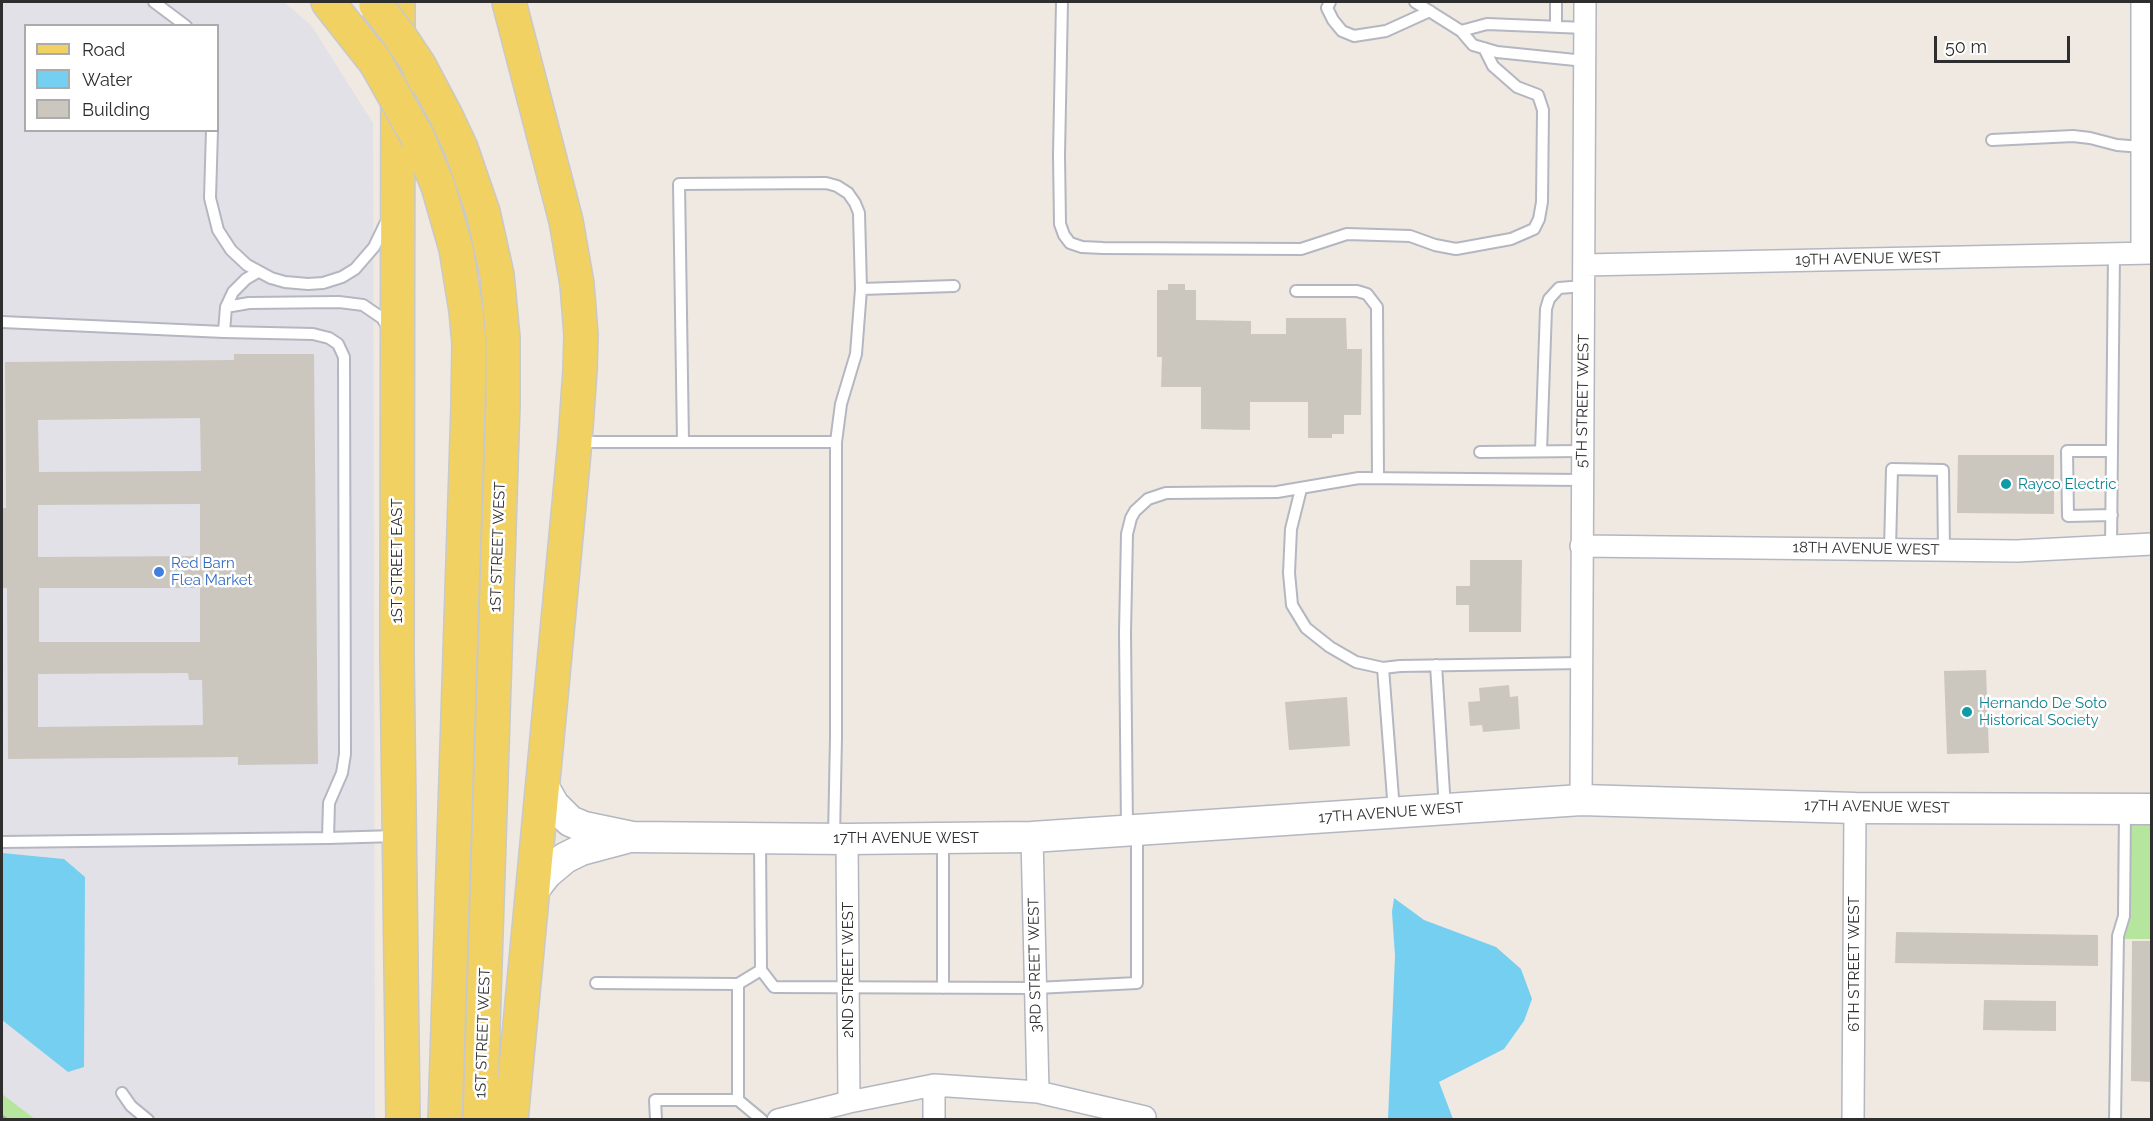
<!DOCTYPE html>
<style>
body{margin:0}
#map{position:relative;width:2153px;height:1121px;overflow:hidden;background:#efe9e1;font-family:Raleway,sans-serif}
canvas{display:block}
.frame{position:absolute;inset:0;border:3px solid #2e2e2e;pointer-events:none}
.legend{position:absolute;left:24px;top:24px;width:195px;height:108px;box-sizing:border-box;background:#fff;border:2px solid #ababab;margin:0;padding:8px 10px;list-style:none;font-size:18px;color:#2e2e2e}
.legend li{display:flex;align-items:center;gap:12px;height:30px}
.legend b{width:30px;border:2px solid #ababab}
.scale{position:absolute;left:1934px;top:36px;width:136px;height:27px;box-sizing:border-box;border:3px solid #2e2e2e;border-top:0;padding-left:8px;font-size:18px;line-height:21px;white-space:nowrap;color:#2e2e2e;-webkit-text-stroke:4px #fff;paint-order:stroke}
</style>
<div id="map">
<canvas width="2153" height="1121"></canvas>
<div class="frame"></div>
<ul class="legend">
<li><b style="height:8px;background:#f2d163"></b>Road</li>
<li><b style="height:16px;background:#75cff0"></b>Water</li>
<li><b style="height:16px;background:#cbc7bf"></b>Building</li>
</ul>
<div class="scale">50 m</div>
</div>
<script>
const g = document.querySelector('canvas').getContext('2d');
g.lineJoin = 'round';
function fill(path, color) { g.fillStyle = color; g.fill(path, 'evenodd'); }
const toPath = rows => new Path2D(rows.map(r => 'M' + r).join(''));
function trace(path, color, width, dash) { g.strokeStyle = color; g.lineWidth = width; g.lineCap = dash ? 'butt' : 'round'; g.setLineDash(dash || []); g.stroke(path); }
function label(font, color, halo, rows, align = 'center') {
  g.font = font + ' Raleway,sans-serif'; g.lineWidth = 5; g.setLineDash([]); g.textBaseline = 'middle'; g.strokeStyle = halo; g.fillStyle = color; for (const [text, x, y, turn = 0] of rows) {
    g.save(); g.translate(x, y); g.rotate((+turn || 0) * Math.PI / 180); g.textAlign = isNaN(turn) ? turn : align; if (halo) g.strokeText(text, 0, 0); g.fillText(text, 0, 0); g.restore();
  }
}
const industrial = toPath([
 [2,2,284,2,311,25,373,123,375,1119,35,1119,2,1094,2,1020,68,1072,63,859,2,853],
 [26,26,218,26,218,130,26,130]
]);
const green = toPath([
 [2118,819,2151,819,2151,939,2117,939],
 [2,1094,35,1119,2,1119]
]);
const water = toPath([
 [2,853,64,859,85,877,84,1067,68,1072,2,1020],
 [1394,898,1424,920,1496,947,1521,969,1532,999,1524,1021,1504,1049,1439,1082,1453,1119,1388,1119,1395,956,1392,912]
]);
const building = toPath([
 [1168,284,1185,284,1185,290,1196,290,1196,320,1251,321,1251,334,1286,334,1286,318,1346,318,1347,349,1362,349,1361,415,1344,415,1344,434,1332,434,1332,438,1308,438,1308,402,1250,402,1250,430,1201,429,1201,387,1161,387,1162,357,1157,357,1157,290,1168,290],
 [234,354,314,354,318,764,238,765,238,757,8,759,7,588,2,588,2,508,6,508,5,362,234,360],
 [200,418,201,471,39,472,38,420],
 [200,504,200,556,38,557,38,505],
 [39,588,200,588,200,642,39,642],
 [188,673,189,680,202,680,203,725,38,727,38,674],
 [1958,455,2054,455,2054,514,1957,513],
 [1470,560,1522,560,1521,632,1469,632,1469,605,1456,605,1456,586,1470,586],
 [1986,670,1989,753,1947,754,1944,671],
 [1509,685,1510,697,1518,696,1520,729,1483,732,1482,725,1470,726,1468,702,1480,701,1479,688],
 [1347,697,1350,746,1289,750,1285,702],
 [1896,932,2098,935,2098,966,1895,963],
 [2132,941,2151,941,2151,1082,2131,1081],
 [1984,1000,2056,1001,2056,1031,1983,1030]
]);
const lane = toPath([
 [154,2,186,26],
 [1062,2,1059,155,1060,224,1064,235,1070,243,1082,247,1103,248,1301,249,1347,234,1410,236,1435,245,1456,249,1511,239,1534,229,1539,219,1542,202,1543,110,1538,95,1517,87,1493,66,1484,48],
 [1330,2,1327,8,1333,20,1342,31,1354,36,1386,31,1430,11],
 [1415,2,1461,31,1473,45,1497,52,1585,61],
 [1556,2,1556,27],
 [1461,31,1487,24,1585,28],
 [212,130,210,198,218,230,231,250,247,265,271,278,285,282,308,284,323,283,342,277,355,269,374,247,387,220],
 [1992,140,2073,136,2090,138,2117,145,2142,147],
 [861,289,954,286],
 [1296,291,1357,291,1367,294,1377,307,1378,478],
 [226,307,249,303,339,302,363,305,382,318,389,329],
 [2,322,224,332,313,334,329,338,338,344,344,357,345,754,342,773,329,803,328,838,396,836],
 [224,332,226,307,233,292,246,279,258,272],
 [578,442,836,442],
 [683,442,679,184,826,183,837,186,848,193,855,203,859,213,861,289,856,354,841,404,836,442,836,737,834,838],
 [1541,451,1546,309,1549,299,1559,288,1584,286],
 [1480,452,1582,451],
 [1301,489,1291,529,1289,573,1292,605,1306,628,1330,647,1356,662,1383,668,1400,666,1581,663],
 [2112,515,2068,516,2067,451,2112,451],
 [2111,546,2114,253],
 [1890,549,1892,469,1943,470,1944,550],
 [1436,665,1445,809],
 [1383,668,1394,811],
 [1127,829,1125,633,1127,534,1131,518,1135,511,1148,499,1166,493,1277,492,1359,478,1582,480],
 [943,838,943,988],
 [760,841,761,970,774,987,1036,988,1137,983,1137,832],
 [2,842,328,838],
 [596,983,738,984,738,1100,762,1120],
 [738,984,761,970],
 [122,1093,131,1106,148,1120],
 [656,1120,655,1100,738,1100],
 [2115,1120,2118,936,2124,916,2125,812]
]);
const street = toPath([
 [2142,2,2142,253],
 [1584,265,2152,253],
 [1581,546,2017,551,2152,544],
 [1581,800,1585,2],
 [1032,837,1038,1092],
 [847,839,849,1102],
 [934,1085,934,1120],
 [778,1120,849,1102,934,1085,1038,1092,1145,1117,1145,1120],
 [1853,1120,1855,808]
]);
const secondary = toPath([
 [543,786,554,805,570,821,584,827,632,837,847,839,1032,837,1581,800,1855,808,2152,809],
 [532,892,546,874,565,858,581,850,626,838]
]);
const primary = toPath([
 [328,2,376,63],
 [398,2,397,655,403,1120],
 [509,2,566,221,577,284,581,335,580,370,575,441,511,1120],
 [419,65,447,118,461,148,483,212,497,275,503,338,503,403,480,1120],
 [418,138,438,186,456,249,466,311,469,343,468,406,445,1120]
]);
const rail = toPath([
 [2,1117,6,1120]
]);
const primaryBridge = toPath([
 [376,5,399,35,419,65],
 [376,63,418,138]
]);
const markers = [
 [2006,484,6,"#0f9aa8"],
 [159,572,6,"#3f7fe0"],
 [1967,712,6,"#0f9aa8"]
];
const streetNames = [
 ["19TH AVENUE WEST",1868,259,-1],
 ["5TH STREET WEST",1583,401,-89],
 ["1ST STREET WEST",498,547,-88],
 ["18TH AVENUE WEST",1866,549,1],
 ["1ST STREET EAST",397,561,-90],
 ["17TH AVENUE WEST",1877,807,1],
 ["17TH AVENUE WEST",1391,813,-4],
 ["17TH AVENUE WEST",906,838],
 ["6TH STREET WEST",1854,964,-90],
 ["3RD STREET WEST",1035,965,-91],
 ["2ND STREET WEST",848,970,-90],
 ["1ST STREET WEST",483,1033,-88]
];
const cultureNames = [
 ["Rayco Electric",2018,484],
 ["Hernando De Soto",1979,703],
 ["Historical Society",1979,720]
];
const shopNames = [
 ["Red Barn",171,563],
 ["Flea Market",171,580]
];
fill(industrial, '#e3e1e8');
fill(green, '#b6e59e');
fill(water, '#75cff0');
fill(building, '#cbc7bf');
trace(lane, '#b4b7c1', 14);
trace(street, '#b4b7c1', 24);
trace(secondary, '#b4b7c1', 33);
trace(primary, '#c9c9c9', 36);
trace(lane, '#fff', 10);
trace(street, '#fff', 21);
trace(secondary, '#fff', 30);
trace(primary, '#f2d163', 33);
trace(rail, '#a3a6b8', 4.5);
trace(primaryBridge, '#c9c9c9', 36, []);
trace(primaryBridge, '#f2d163', 33);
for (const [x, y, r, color] of markers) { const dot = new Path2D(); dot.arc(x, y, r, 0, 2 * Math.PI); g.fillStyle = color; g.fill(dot); trace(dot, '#fff', 2); }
label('15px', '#2e2e2e', '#fff', streetNames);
label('15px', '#0d838f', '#fff', cultureNames, 'left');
label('15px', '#366cbe', '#fff', shopNames, 'left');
</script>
